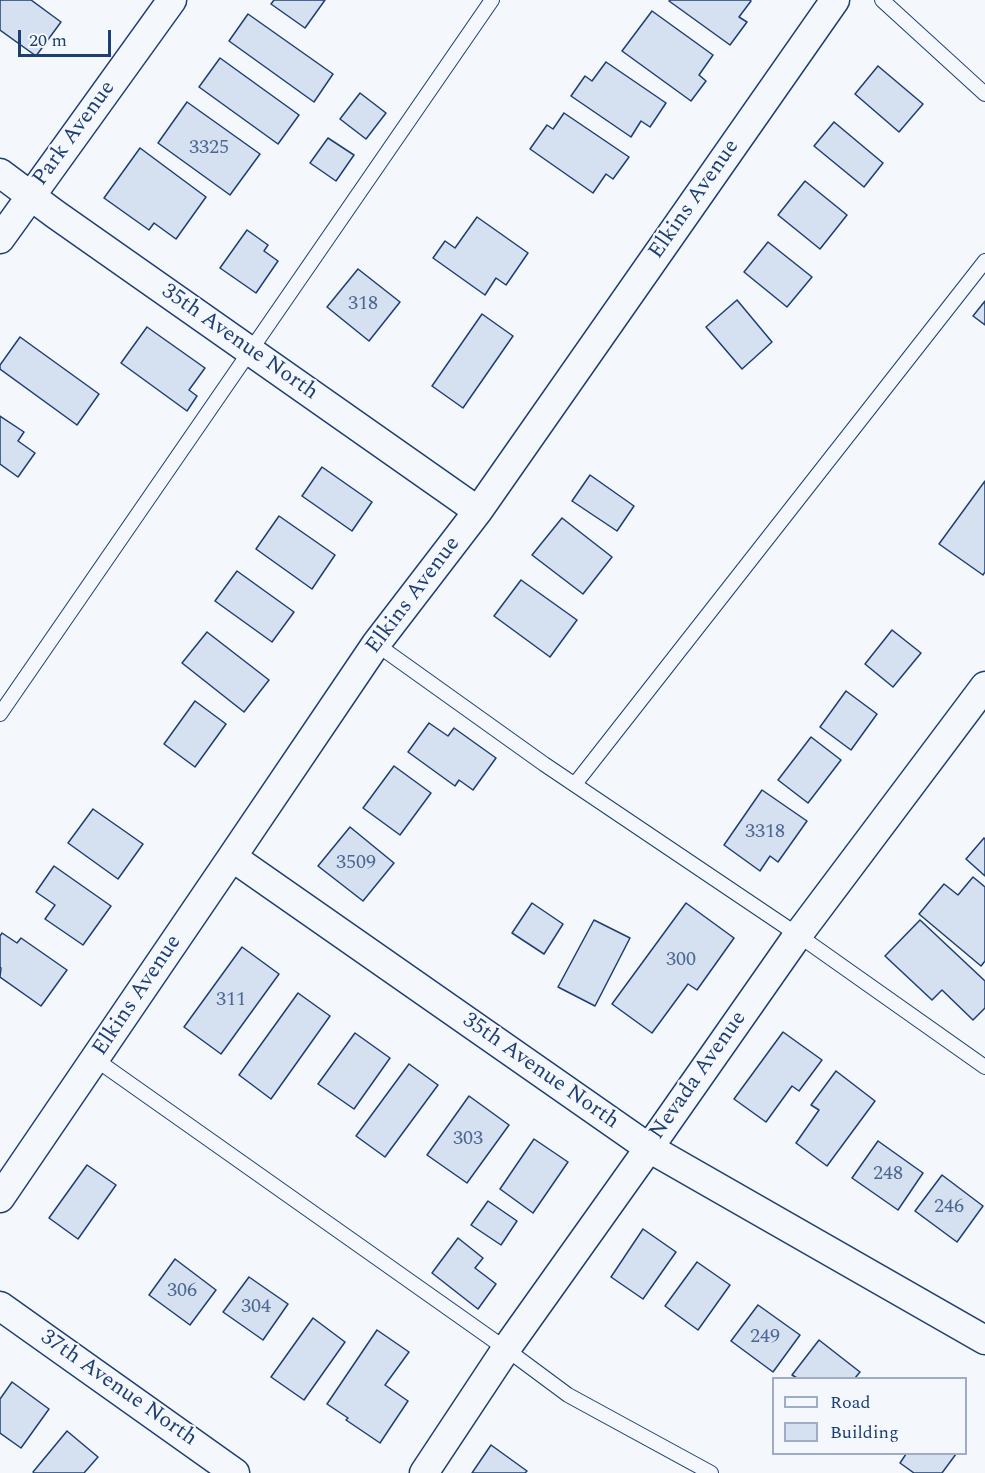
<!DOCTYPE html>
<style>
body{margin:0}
#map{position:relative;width:985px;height:1473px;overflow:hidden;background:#f4f7fb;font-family:Spectral,serif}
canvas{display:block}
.legend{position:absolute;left:772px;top:1377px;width:195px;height:78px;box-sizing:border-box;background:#f4f7fb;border:2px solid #9eadc5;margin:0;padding:8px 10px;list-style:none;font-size:18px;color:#1d3f73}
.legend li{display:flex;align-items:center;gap:12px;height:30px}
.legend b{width:30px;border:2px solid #9eadc5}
.scale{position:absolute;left:18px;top:30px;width:93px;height:27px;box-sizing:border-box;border:3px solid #1d3f73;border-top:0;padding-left:8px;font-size:18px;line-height:21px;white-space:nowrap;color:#1d3f73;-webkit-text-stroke:4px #f4f7fb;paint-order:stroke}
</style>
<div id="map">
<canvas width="985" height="1473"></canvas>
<ul class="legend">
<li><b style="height:8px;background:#f4f7fb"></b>Road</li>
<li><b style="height:16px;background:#d5e0f0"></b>Building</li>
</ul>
<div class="scale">20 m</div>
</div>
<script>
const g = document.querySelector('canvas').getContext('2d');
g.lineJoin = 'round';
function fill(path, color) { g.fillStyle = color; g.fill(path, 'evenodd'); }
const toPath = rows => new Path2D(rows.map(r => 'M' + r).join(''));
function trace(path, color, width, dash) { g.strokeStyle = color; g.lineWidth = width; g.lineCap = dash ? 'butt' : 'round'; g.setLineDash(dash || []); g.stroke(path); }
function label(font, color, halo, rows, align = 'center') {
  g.font = font + ' Spectral,serif'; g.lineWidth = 4.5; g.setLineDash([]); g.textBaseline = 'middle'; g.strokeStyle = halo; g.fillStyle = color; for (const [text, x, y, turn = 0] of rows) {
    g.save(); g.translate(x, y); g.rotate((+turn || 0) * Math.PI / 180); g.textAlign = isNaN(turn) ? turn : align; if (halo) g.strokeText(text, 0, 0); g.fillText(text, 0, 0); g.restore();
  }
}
const building = toPath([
 [0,0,31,0,61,22,36,56,0,30,0,0],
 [274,0,325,0,305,28,271,4,274,0],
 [670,0,750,0,751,1,739,17,747,22,730,45,669,1,670,0],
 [652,11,713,55,699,75,706,81,691,101,622,51,652,11],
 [248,14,333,74,314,102,229,41,248,14],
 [220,58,299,115,278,144,199,87,220,58],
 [606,62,666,103,650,127,641,121,631,137,571,96,585,76,592,81,606,62],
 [878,66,923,104,899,132,855,94,878,66],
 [360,93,386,113,366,139,340,119,360,93],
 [187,102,260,154,230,195,158,143,187,102],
 [564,113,629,157,613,179,606,174,593,193,530,149,547,125,553,129,564,113],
 [834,122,883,163,864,187,814,146,834,122],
 [328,138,354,155,336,181,310,163,328,138],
 [140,148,206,197,176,239,154,223,149,230,104,198,140,148],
 [805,181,847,215,820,249,778,215,805,181],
 [477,217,528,253,506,285,496,278,485,295,433,258,445,241,455,248,477,217],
 [247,230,268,245,264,251,278,261,256,293,220,268,247,230],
 [768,242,812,277,787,307,744,272,768,242],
 [358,269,400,302,369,341,327,307,358,269],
 [737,300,772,342,742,369,706,327,737,300],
 [985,301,985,325,973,316,985,301],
 [482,314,513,336,463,408,432,386,482,314],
 [147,327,205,368,189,390,197,396,187,411,121,363,147,327],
 [20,337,99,394,77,425,0,369,0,365,20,337],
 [0,416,24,432,18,441,35,453,18,477,0,464,0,416],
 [322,467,372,502,352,531,302,496,322,467],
 [590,475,634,506,617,531,572,501,590,475],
 [985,481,985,572,983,575,939,544,985,481],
 [279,516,335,555,312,589,256,549,279,516],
 [562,518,612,557,583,594,532,555,562,518],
 [237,571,294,612,272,642,215,601,237,571],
 [521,580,577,620,550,657,494,616,521,580],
 [892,630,921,653,893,687,865,664,892,630],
 [207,632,269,680,244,712,182,663,207,632],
 [846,691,877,714,851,750,820,727,846,691],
 [195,701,226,724,195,767,164,744,195,701],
 [429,723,448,736,454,728,496,758,473,790,459,780,455,786,408,752,429,723],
 [811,737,841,760,808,803,778,780,811,737],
 [394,766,431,793,400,835,363,808,394,766],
 [762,790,807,821,778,862,770,856,760,871,724,845,762,790],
 [93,809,143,844,118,879,68,843,93,809],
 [350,827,394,863,363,901,318,866,350,827],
 [984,838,985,839,985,876,966,859,984,838],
 [54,866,111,906,83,945,45,919,55,905,36,892,54,866],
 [973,877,985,887,985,961,981,966,919,914,944,884,958,895,973,877],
 [532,903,563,924,544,954,512,933,532,903],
 [686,903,734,938,697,990,688,984,652,1033,612,1004,686,903],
 [594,920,630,938,595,1006,558,987,594,920],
 [920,920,985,981,985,1008,973,1020,942,990,932,1000,885,956,920,920],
 [2,933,17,943,21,938,67,970,41,1006,0,977,1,968,0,967,0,936,2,933],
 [242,947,279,974,221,1054,184,1027,242,947],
 [298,993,330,1016,271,1099,239,1075,298,993],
 [783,1032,822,1060,799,1091,792,1086,766,1122,734,1099,783,1032],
 [355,1033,390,1058,354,1109,318,1084,355,1033],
 [409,1064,438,1085,385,1157,356,1136,409,1064],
 [836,1071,875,1101,827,1166,796,1143,819,1110,811,1105,836,1071],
 [469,1096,509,1125,467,1183,427,1155,469,1096],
 [534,1139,568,1162,533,1213,500,1189,534,1139],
 [878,1141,923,1173,898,1210,852,1178,878,1141],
 [87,1165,116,1185,78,1239,49,1218,87,1165],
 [942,1175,983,1206,957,1242,915,1211,942,1175],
 [488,1201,517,1221,501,1245,471,1225,488,1201],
 [643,1229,676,1252,643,1299,611,1277,643,1229],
 [458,1238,483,1258,475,1268,496,1284,478,1309,432,1273,458,1238],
 [175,1259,216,1290,190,1325,149,1295,175,1259],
 [697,1262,730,1285,698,1330,665,1306,697,1262],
 [249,1277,288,1304,263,1340,223,1312,249,1277],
 [758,1305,800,1335,773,1372,731,1341,758,1305],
 [313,1318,345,1342,304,1400,271,1377,313,1318],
 [377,1330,409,1352,385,1385,408,1401,380,1443,346,1420,348,1418,327,1404,377,1330],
 [819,1340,860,1372,855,1378,797,1378,792,1375,819,1340],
 [12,1382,49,1409,21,1448,0,1433,0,1399,12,1382],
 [67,1431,98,1457,84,1473,34,1473,33,1472,67,1431],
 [491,1445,527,1471,525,1473,472,1473,491,1445],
 [906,1454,956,1454,942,1473,914,1473,900,1463,906,1454]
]);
const lane = toPath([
 [882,0,985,94],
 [376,644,544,764,798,935,985,1067],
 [0,714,492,0],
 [575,784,985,261],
 [95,1059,506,1349,568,1395,711,1473]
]);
const street = toPath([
 [0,173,55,214,478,511],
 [0,239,172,0],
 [232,857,649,1148,985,1340],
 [0,1198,232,857,376,644,478,511,835,0],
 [0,1306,235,1473],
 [424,1473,506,1349,649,1148,798,935,985,686]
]);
const numberNames = [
 ["3325",209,149],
 ["318",363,305],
 ["3318",765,833],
 ["3509",356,864],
 ["300",681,961],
 ["311",231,1001],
 ["303",468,1140],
 ["248",888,1175],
 ["246",949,1208],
 ["306",182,1292],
 ["304",256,1308],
 ["249",765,1338]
];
const streetNames = [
 ["Park Avenue",75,134,-54],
 ["Elkins Avenue",695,200,-55],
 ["35th Avenue North",239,343,35],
 ["Elkins Avenue",414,596,-53],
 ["Elkins Avenue",138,996,-56],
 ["35th Avenue North",540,1072,35],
 ["Nevada Avenue",699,1076,-55],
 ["37th Avenue North",118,1389,35]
];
fill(building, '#d5e0f0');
trace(building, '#1d3f73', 1.5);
trace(lane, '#1d3f73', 16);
trace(street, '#1d3f73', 31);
trace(lane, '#f4f7fb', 14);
trace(street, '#f4f7fb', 28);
label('20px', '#4b6792', null, numberNames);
label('22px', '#1d3f73', '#f4f7fb', streetNames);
</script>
